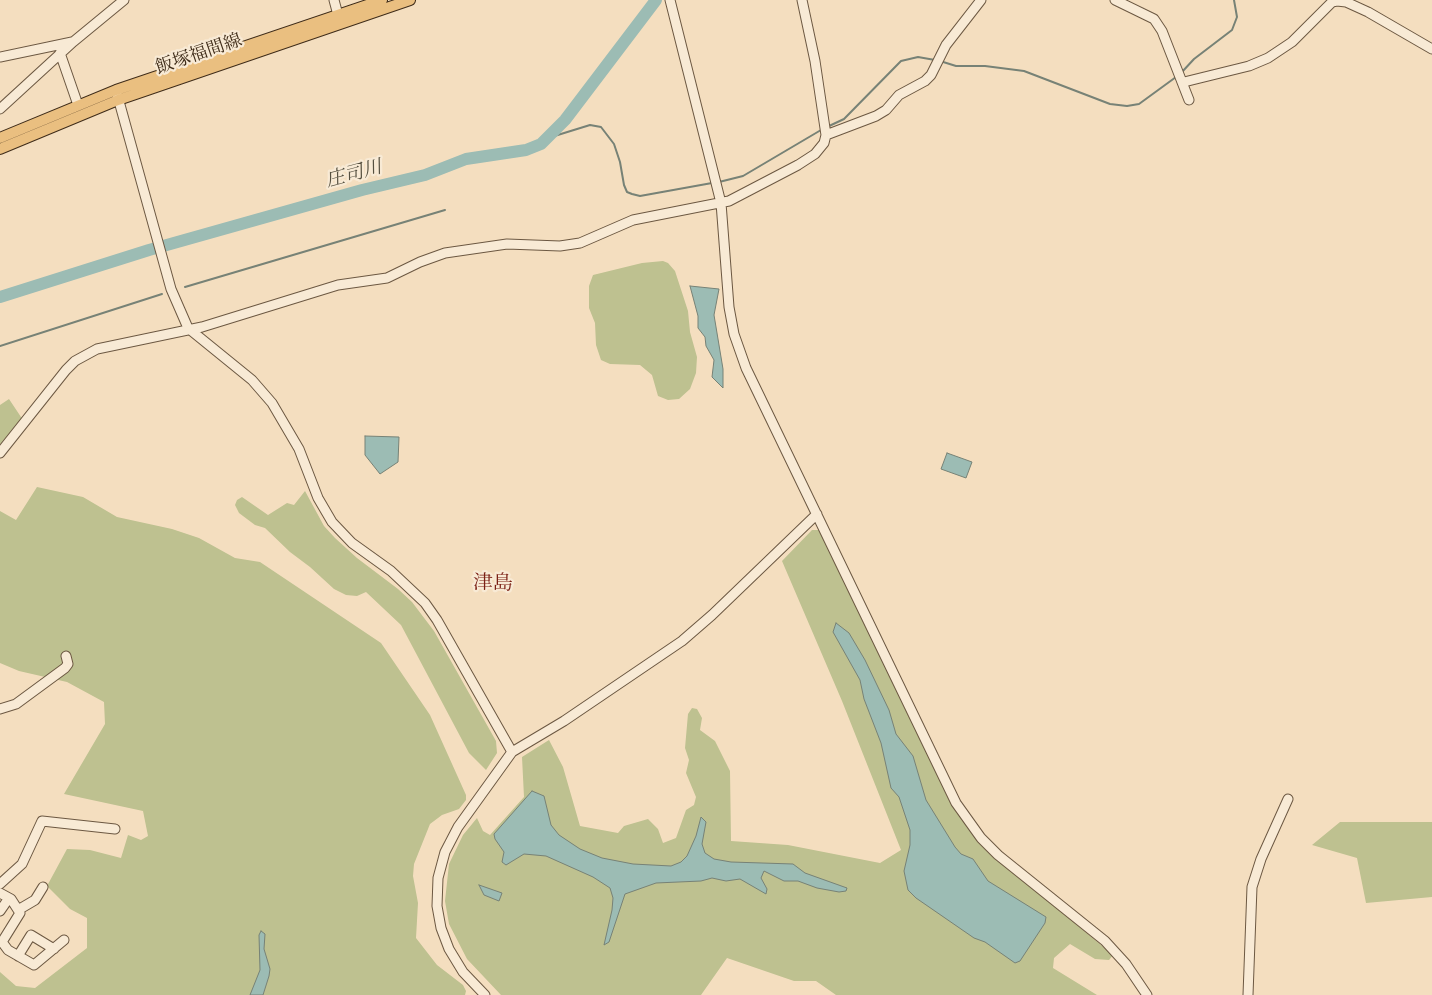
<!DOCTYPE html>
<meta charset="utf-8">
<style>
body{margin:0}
canvas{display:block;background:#f4debf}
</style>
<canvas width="1432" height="995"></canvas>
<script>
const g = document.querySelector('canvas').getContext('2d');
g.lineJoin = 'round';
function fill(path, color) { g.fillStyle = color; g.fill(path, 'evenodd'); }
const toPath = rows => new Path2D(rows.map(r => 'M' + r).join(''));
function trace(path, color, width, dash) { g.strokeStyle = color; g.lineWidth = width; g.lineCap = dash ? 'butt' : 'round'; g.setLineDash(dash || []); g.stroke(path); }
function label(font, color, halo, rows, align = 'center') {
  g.font = font + ' Cardo,"Noto Serif JP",serif'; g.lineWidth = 4.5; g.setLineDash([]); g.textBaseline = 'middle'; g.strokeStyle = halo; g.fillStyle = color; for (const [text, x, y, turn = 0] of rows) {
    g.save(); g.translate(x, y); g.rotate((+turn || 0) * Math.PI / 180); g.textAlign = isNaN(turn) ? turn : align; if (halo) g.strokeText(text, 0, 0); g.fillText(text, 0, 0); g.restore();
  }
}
const green = toPath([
 [663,261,668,263,675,271,688,311,690,332,697,357,696,373,690,389,679,399,668,400,658,396,652,375,640,365,610,364,601,360,596,345,595,323,589,308,589,286,593,275,642,263],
 [9,399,23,420,0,447,0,405],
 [37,487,83,497,117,517,172,529,199,538,235,558,260,562,381,643,430,715,466,795,466,800,459,809,442,815,430,824,414,864,413,876,418,903,416,938,437,965,463,985,466,991,465,995,0,995,0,972,16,986,35,988,87,948,87,918,70,909,47,886,67,849,90,850,121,858,128,835,141,840,148,836,143,811,64,794,105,724,104,702,67,682,19,671,0,663,0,511,16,520],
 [305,491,324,526,335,538,357,558,398,589,412,602,434,631,496,741,497,753,486,770,469,753,401,625,366,592,357,596,346,595,334,589,310,567,290,552,265,528,255,525,239,513,235,505,237,500,242,497,268,515,287,503,294,505],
 [812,530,819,530,951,804,977,840,996,857,1113,955,1109,960,1095,959,1070,944,1054,958,1053,968,1097,995,836,995,816,981,794,981,727,958,701,995,501,995,467,959,449,924,445,901,449,864,463,835,477,818,483,831,490,835,524,797,522,757,549,740,563,767,580,826,618,833,624,826,648,819,658,829,663,843,676,838,686,810,694,805,696,797,686,773,689,760,685,748,688,714,692,708,697,709,702,718,700,730,715,741,730,771,731,841,788,845,880,863,901,850,842,701,782,561],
 [1340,822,1432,822,1432,897,1366,903,1357,858,1312,845]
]);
const water = toPath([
 [690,286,719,289,714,315,723,369,723,388,712,377,714,360,706,346,705,337,698,328,698,316,690,286],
 [365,436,399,437,398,462,380,474,365,455,365,436],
 [947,453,972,462,966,478,941,469,947,453],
 [836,623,849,633,865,660,889,710,896,734,913,756,926,800,955,847,961,854,973,859,988,881,1046,917,1045,923,1020,961,1015,963,985,942,974,938,916,898,908,890,904,871,910,845,910,830,899,797,891,788,881,743,864,699,860,680,833,632,836,623],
 [532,791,544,796,551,825,559,835,580,849,602,858,633,864,671,866,681,862,687,856,696,836,701,817,706,822,702,844,705,853,714,859,731,862,793,864,805,873,847,888,846,891,839,892,817,888,798,881,784,881,764,871,761,878,767,889,766,894,740,879,726,881,712,878,701,881,656,883,625,894,609,942,604,945,612,910,613,898,610,888,593,877,546,856,524,854,506,865,502,862,504,852,495,839,494,834,532,791],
 [479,885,502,893,499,901,484,895,479,885],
 [261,931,265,934,264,949,270,969,269,976,263,995,250,995,260,970,259,935,261,931]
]);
const stream = toPath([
 [940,61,956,66,985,66,1024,71,1110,104,1127,106,1139,104,1176,77],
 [1182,72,1194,59,1232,30,1237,17,1234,0],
 [827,127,844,119,901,61,918,57,935,60],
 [548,138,590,125,601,127,614,144,620,162,624,185,627,192,632,194,640,196,712,183],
 [719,182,743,176,821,130],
 [185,287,445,210],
 [0,346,162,294]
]);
const river = toPath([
 [0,297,149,250,362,190,425,175,466,159,526,150,541,144,565,120,656,0]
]);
const minor = toPath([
 [334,0,338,15],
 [670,0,721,203,729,307,734,334,746,368,956,803,981,838,998,855,1105,941,1126,964,1147,995],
 [1115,0,1154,19,1162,31,1189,100],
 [60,53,78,105],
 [0,57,72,42],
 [1184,82,1249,66,1268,58,1292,42,1332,2,1337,1,1346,2,1368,12,1432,49],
 [117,94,171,289,188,328,252,380,272,403,299,449,318,498,332,522,352,543,391,571,425,603,437,620,512,752,564,721,682,641,712,615,817,514],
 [0,109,73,42,124,0],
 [826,135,876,116,886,110,899,95,925,81,931,75,946,45,981,0],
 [0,453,66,370,75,361,97,349,202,327,338,285,387,278,420,262,445,253,507,244,560,246,580,243,633,220,729,201,798,165,815,154,824,143,826,135,815,61,802,0],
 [0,709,16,704,65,668,68,664,66,656],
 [0,884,22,864,42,821,115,829],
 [0,893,11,899,20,913,2,942,8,950,34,965,64,940],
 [18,910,35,900,43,887],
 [0,911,9,898],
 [18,956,31,935,54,949],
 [485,995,463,972,449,949,441,928,437,906,438,878,445,852,458,827,512,752],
 [1248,995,1252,887,1261,859,1288,799]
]);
const major = toPath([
 [0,138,116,90,382,0],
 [0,149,118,100,410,0]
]);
const streetNames = [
 ["飯塚福間線",199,55,-19]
];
const waterNames = [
 ["庄司川",354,175,-15]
];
const quarterNames = [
 ["津島",493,584]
];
fill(green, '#bec190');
fill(water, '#9cbcb4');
trace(water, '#778276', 1);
trace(stream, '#778276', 2);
trace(river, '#9cbcb4', 12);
trace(minor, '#6c5842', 11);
trace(major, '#3f2c19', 12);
trace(minor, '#f8ead5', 9);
trace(major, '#eabf80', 10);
label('18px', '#3f2c19', '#f8ead5', streetNames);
label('italic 19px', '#565040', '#f8ead5', waterNames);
label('20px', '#7a1f14', '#f8ead5', quarterNames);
</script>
